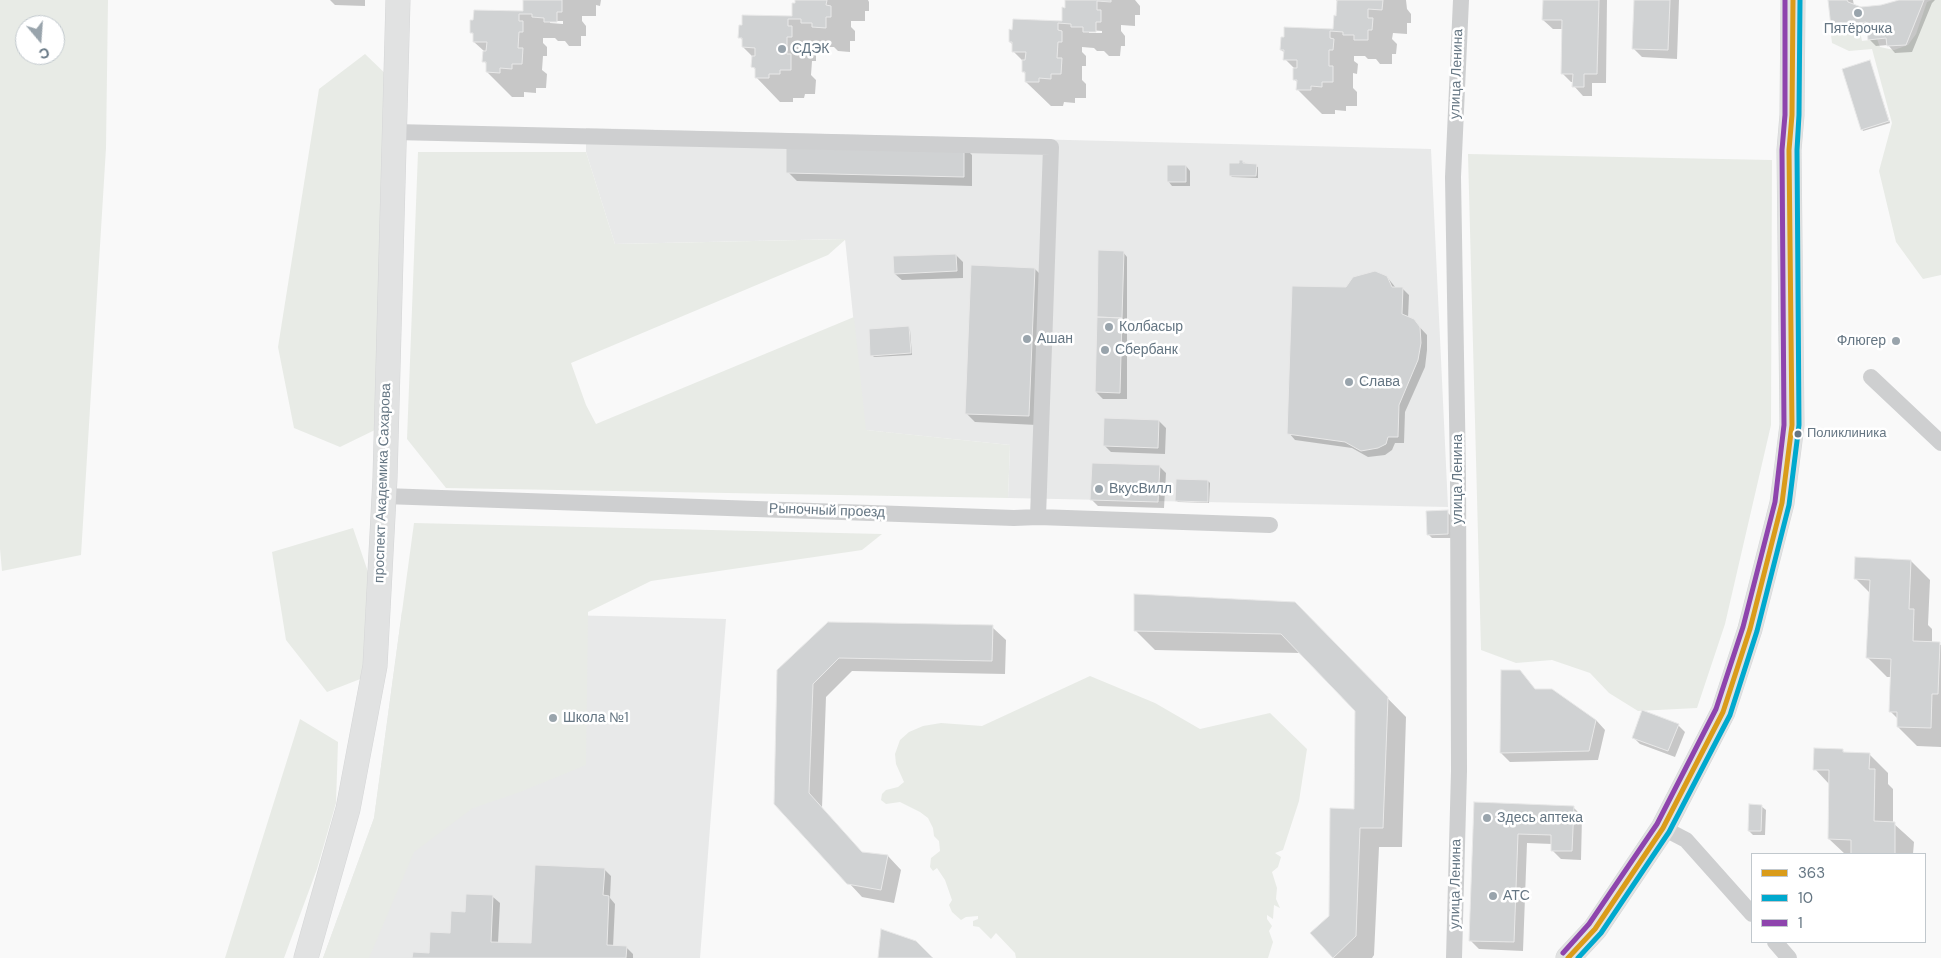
<!DOCTYPE html>
<meta charset="utf-8">
<style>
body{margin:0}
#map{position:relative;width:1941px;height:958px;overflow:hidden;background:#f9f9f9;font-family:"DM Sans",sans-serif}
canvas{display:block}
.legend{position:absolute;left:1751px;top:853px;width:175px;height:90px;box-sizing:border-box;background:#fff;border:1px solid #c1c8cd;margin:0;padding:6px 9px;list-style:none;font-size:15px;color:#657683}
.legend li{display:flex;align-items:center;gap:10px;height:25px}
.legend b{width:25px;border:1px solid #c1c8cd}
.north{position:absolute;left:15px;top:15px;width:50px;height:50px;box-sizing:border-box;background:#fff;border:1px solid #c1c8cd;border-radius:50%;rotate:162deg;font-size:14px;font-weight:700;line-height:20px;text-align:center;color:#657683}
.north::after{content:'';display:block;margin:auto;width:18px;height:22px;background:#99a4ac;clip-path:polygon(50% 0,100% 100%,50% 72%,0 100%)}
</style>
<div id="map">
<canvas width="1941" height="958"></canvas>
<ul class="legend">
<li><b style="height:6px;background:#da9c1a"></b>363</li>
<li><b style="height:6px;background:#00a9ce"></b>10</li>
<li><b style="height:6px;background:#8e44ad"></b>1</li>
</ul>
<div class="north">С</div>
</div>
<script>
const g = document.querySelector('canvas').getContext('2d');
g.lineJoin = 'round';
function fill(path, color) { g.fillStyle = color; g.fill(path, 'evenodd'); }
const toPath = rows => new Path2D(rows.map(r => 'M' + r).join(''));
function trace(path, color, width, dash) { g.strokeStyle = color; g.lineWidth = width; g.lineCap = dash ? 'butt' : 'round'; g.setLineDash(dash || []); g.stroke(path); }
function label(font, color, halo, rows, align = 'center') {
  g.font = font + ' "DM Sans",sans-serif'; g.lineWidth = 5; g.setLineDash([]); g.textBaseline = 'middle'; g.strokeStyle = halo; g.fillStyle = color; for (const [text, x, y, turn = 0] of rows) {
    g.save(); g.translate(x, y); g.rotate((+turn || 0) * Math.PI / 180); g.textAlign = isNaN(turn) ? turn : align; if (halo) g.strokeText(text, 0, 0); g.fillText(text, 0, 0); g.restore();
  }
}
const built = toPath([
 [586,128,1431,149,1448,507,1008,498,1010,445,865,430,845,239,615,244,586,152],
 [402,611,726,619,700,958,323,958,374,818]
]);
const green = toPath([
 [0,0,108,0,106,148,81,555,2,571,0,549],
 [25,25,55,25,55,55,25,55],
 [1932,0,1941,0,1941,275,1923,279,1896,242,1879,171,1892,123,1872,49,1849,51,1832,43,1830,27,1858,22,1862,41,1877,39,1880,47,1894,50,1908,45,1916,34,1927,2],
 [365,54,391,79,381,427,340,447,294,428,278,347,319,89],
 [418,152,586,152,615,244,846,239,828,255,571,363,586,405,596,424,854,317,866,430,1010,445,1008,498,446,488,407,439],
 [1468,154,1772,160,1771,425,1725,624,1697,708,1638,711,1609,693,1590,673,1552,660,1516,663,1481,650],
 [414,523,882,534,862,550,651,581,588,612,586,765,520,792,473,808,414,852,369,958,323,958,374,818],
 [353,528,379,604,368,676,327,692,286,640,272,552],
 [1090,676,1155,703,1200,729,1270,713,1307,749,1299,801,1283,850,1275,853,1281,857,1278,867,1272,872,1277,888,1276,899,1280,908,1274,905,1273,919,1267,915,1267,919,1272,926,1269,931,1273,942,1268,958,1016,958,1015,953,996,933,991,939,979,927,973,926,973,921,978,919,978,916,966,917,961,920,952,912,949,905,952,900,945,880,937,868,933,871,930,867,931,858,940,851,939,841,934,836,933,828,928,818,920,812,900,802,886,804,881,800,882,794,886,790,898,787,904,782,896,764,895,754,900,740,909,732,923,726,941,723,982,726],
 [300,719,338,742,336,803,317,869,284,958,225,958]
]);
const shadow = toPath([
 [330,0,365,0,365,6,335,5],
 [524,0,601,0,600,6,596,5,596,16,582,16,582,21,586,26,586,36,581,36,581,46,569,46,565,41,558,41,555,38,543,38,543,43,547,47,547,56,543,56,542,70,547,74,546,88,536,88,536,93,524,92,524,97,512,97,487,72,487,65,484,61,484,51,474,42,474,35,471,32,471,21,524,12],
 [550,21,563,21,563,24,550,23],
 [796,0,868,0,869,2,869,11,865,11,865,21,851,21,851,27,855,31,855,41,850,41,850,52,838,51,834,47,827,47,823,43,812,43,812,48,816,52,816,61,812,61,811,75,816,80,815,94,805,94,804,98,793,98,793,102,780,102,756,77,756,70,753,67,753,57,743,47,743,41,740,37,740,26,793,17],
 [1066,0,1135,0,1140,6,1140,15,1135,15,1135,26,1121,25,1121,31,1125,36,1125,46,1121,46,1120,56,1109,56,1104,51,1097,51,1094,48,1082,47,1082,52,1086,56,1086,66,1082,66,1082,80,1086,84,1086,98,1075,98,1075,103,1064,102,1063,106,1051,106,1026,82,1026,75,1023,71,1023,61,1013,51,1013,45,1010,42,1010,31,1063,22,1066,9],
 [1089,30,1102,31,1102,33,1089,33],
 [1336,0,1406,0,1407,9,1411,14,1411,23,1407,23,1407,34,1393,33,1392,39,1397,44,1396,54,1392,54,1392,64,1380,64,1376,59,1368,59,1365,56,1354,56,1354,61,1358,64,1357,74,1353,73,1353,88,1357,92,1357,106,1346,106,1346,111,1335,110,1335,114,1322,114,1298,90,1298,83,1294,79,1295,69,1285,59,1285,53,1281,50,1282,39,1335,30,1338,17,1338,2],
 [1544,0,1607,0,1606,83,1592,83,1592,96,1583,96,1574,86,1574,82,1571,82,1562,73,1563,29,1553,29,1543,20],
 [1635,0,1679,0,1677,59,1642,57,1633,48],
 [1829,0,1853,0,1854,6,1860,8,1881,7,1900,0,1935,0,1932,3,1912,52,1895,53,1888,45,1876,46,1870,40,1868,29,1839,33,1833,26],
 [1870,62,1890,123,1863,131,1862,129],
 [963,146,972,155,972,186,797,181,788,172],
 [1242,162,1258,167,1258,178,1232,177,1230,175],
 [1186,166,1190,171,1190,186,1172,186,1168,181],
 [1123,252,1127,257,1127,399,1103,399,1096,392],
 [956,255,963,262,963,278,902,280,895,274],
 [1035,269,1044,278,1037,425,975,422,966,413],
 [1387,277,1396,288,1403,289,1409,295,1408,318,1413,320,1427,335,1427,350,1425,367,1405,412,1404,443,1395,443,1392,450,1385,455,1368,457,1352,448,1295,440,1289,433,1347,289],
 [909,328,910,330,912,355,874,357,872,355],
 [1159,421,1166,428,1165,454,1111,452,1104,445],
 [1159,466,1166,473,1164,508,1098,506,1091,499],
 [1208,481,1210,483,1209,503,1178,502,1176,500],
 [1447,512,1451,516,1452,538,1432,538,1428,534],
 [1911,561,1930,580,1928,625,1932,629,1932,643,1941,645,1941,747,1917,746,1898,727,1898,719,1890,711,1892,677,1887,677,1868,658,1870,593,1855,578],
 [1294,603,1406,717,1402,847,1379,847,1374,955,1372,958,1333,958,1312,933,1330,917,1355,810,1356,711,1301,653,1155,650,1136,631],
 [828,623,992,627,1006,640,1005,674,852,671,826,697,822,808,863,854,888,856,901,870,894,903,862,897,775,803],
 [1520,672,1537,691,1596,720,1605,730,1598,760,1510,762,1501,753],
 [1678,725,1685,732,1675,757,1640,744,1633,737],
 [1842,750,1846,754,1869,754,1888,773,1888,784,1893,789,1893,823,1914,842,1913,854,1845,854,1829,839,1830,785,1815,769],
 [1475,804,1573,807,1582,816,1581,860,1561,859,1552,850,1552,844,1527,843,1523,951,1479,949,1470,940],
 [1761,806,1766,810,1765,835,1753,835,1749,831],
 [604,869,611,876,610,898,615,904,613,947,626,947,633,954,633,958,413,958,430,954,451,935,466,913,493,897,500,903,498,943,532,945]
]);
const building = toPath([
 [523,0,562,0,562,12,557,12,557,22,544,22,544,18,532,17,532,14,519,14,519,21,523,21,523,32,519,32,518,48,523,48,522,64,512,64,512,69,500,68,500,73,486,72,486,62,482,62,483,51,486,51,487,42,473,42,473,33,470,33,470,20,473,20,474,10,523,11,523,0],
 [795,0,827,0,826,5,831,6,831,17,826,17,826,28,812,27,812,23,801,23,801,19,788,19,788,26,792,26,792,37,787,37,787,54,791,54,791,70,780,70,780,74,769,74,769,78,755,78,755,68,751,67,752,56,755,56,755,48,742,47,742,38,738,38,739,25,742,25,742,15,792,16,792,3,795,3,795,0],
 [1065,0,1111,0,1111,2,1097,1,1097,10,1101,10,1101,22,1096,22,1096,32,1083,32,1083,27,1071,27,1071,24,1058,23,1058,30,1062,31,1062,42,1058,42,1057,58,1062,58,1061,74,1051,74,1051,79,1039,78,1039,82,1025,82,1025,72,1022,72,1022,60,1025,60,1026,52,1012,52,1012,42,1009,42,1009,29,1012,30,1013,19,1062,21,1062,7,1065,8,1065,0],
 [1337,0,1383,0,1382,10,1368,9,1368,18,1373,18,1372,30,1368,30,1368,40,1354,40,1354,35,1343,35,1343,32,1330,31,1330,38,1334,39,1333,50,1329,50,1329,66,1333,66,1333,82,1322,82,1322,87,1311,86,1311,90,1296,90,1297,80,1293,80,1293,68,1297,68,1297,60,1283,60,1284,50,1280,50,1281,37,1284,37,1284,27,1333,29,1334,15,1336,16,1337,0],
 [1543,0,1599,0,1597,74,1584,74,1584,87,1572,87,1573,74,1561,74,1562,20,1542,20,1543,0],
 [1634,0,1670,0,1668,50,1632,49,1634,0],
 [1828,0,1847,0,1848,2,1861,7,1881,5,1899,0,1924,0,1906,45,1887,46,1886,38,1868,40,1866,22,1831,27,1828,0],
 [1870,60,1889,121,1861,130,1842,69,1870,60],
 [786,142,964,145,964,177,786,173,786,142],
 [1239,160,1243,160,1243,163,1257,164,1256,176,1229,176,1229,163,1239,163,1239,160],
 [1167,165,1186,165,1186,182,1167,182,1167,165],
 [1098,250,1124,251,1122,318,1097,317,1098,250],
 [956,254,957,271,894,274,893,256,956,254],
 [971,265,1035,268,1029,416,965,414,971,265],
 [1375,271,1387,276,1392,287,1403,287,1402,314,1414,319,1420,327,1421,343,1418,360,1399,405,1398,437,1388,437,1386,444,1378,448,1361,451,1345,442,1287,434,1292,286,1346,287,1353,277,1375,271],
 [1097,317,1122,318,1120,393,1095,392,1097,317],
 [909,326,911,353,870,356,869,329,909,326],
 [1104,418,1159,420,1158,448,1103,446,1104,418],
 [1092,463,1160,465,1158,502,1090,500,1092,463],
 [1176,479,1208,480,1208,502,1175,501,1176,479],
 [1448,510,1448,534,1427,535,1426,511,1448,510],
 [1855,557,1911,560,1909,609,1914,609,1913,641,1940,642,1938,694,1932,694,1931,728,1897,727,1897,712,1889,712,1891,659,1866,658,1870,580,1854,579,1855,557],
 [1134,594,1295,602,1388,697,1383,828,1360,828,1356,936,1333,958,1310,933,1329,916,1330,808,1354,809,1355,711,1281,634,1134,631,1134,594],
 [828,622,993,625,992,661,839,658,813,684,809,793,862,852,888,855,881,890,847,884,774,804,777,670,828,622],
 [1501,670,1520,670,1535,689,1552,689,1596,720,1589,751,1500,753,1501,670],
 [1642,710,1679,724,1668,751,1632,738,1642,710],
 [1814,748,1843,749,1843,752,1870,753,1869,769,1875,769,1874,821,1895,822,1895,854,1851,854,1851,840,1828,839,1829,770,1813,770,1814,748],
 [1474,802,1574,806,1572,851,1551,851,1551,835,1518,834,1514,942,1469,941,1474,802],
 [1749,804,1762,805,1761,831,1748,831,1749,804],
 [535,865,605,868,603,895,609,896,607,945,627,946,626,958,412,958,413,952,429,953,430,932,450,933,451,911,465,912,466,894,493,895,491,942,531,943,535,865],
 [881,929,916,941,933,958,878,958,881,929]
]);
const street = toPath([
 [394,132,1051,147,1038,517],
 [1871,377,1941,443],
 [384,496,1014,518,1038,517,1270,525],
 [1663,828,1686,840,1752,914],
 [1775,942,1789,958],
 [1454,958,1459,771,1458,475,1453,177,1461,0]
]);
const secondary = toPath([
 [306,958,348,809,375,666,385,478,398,0],
 [1568,958,1595,929,1663,828,1723,712,1750,629,1782,503,1792,425,1789,150,1792,115,1793,0]
]);
const bus1 = toPath([
 [1568,958,1595,929,1663,828,1723,712,1750,629,1782,503,1792,425,1789,150,1792,115,1793,0]
]);
const bus2 = toPath([
 [1578,958,1601,933,1669,832,1730,715,1757,631,1789,505,1799,425,1797,150,1799,115,1800,0]
]);
const bus3 = toPath([
 [1563,953,1589,924,1657,824,1716,709,1743,627,1775,502,1784,425,1782,150,1785,115,1785,0]
]);
const markers = [
 [1858,13,5,"#99a4ac"],
 [782,49,5,"#99a4ac"],
 [1109,327,5,"#99a4ac"],
 [1027,339,5,"#99a4ac"],
 [1896,341,5,"#99a4ac"],
 [1105,350,5,"#99a4ac"],
 [1349,382,5,"#99a4ac"],
 [1798,434,4.5,"#657683"],
 [1099,489,5,"#99a4ac"],
 [553,718,5,"#99a4ac"],
 [1487,818,5,"#99a4ac"],
 [1493,896,5,"#99a4ac"]
];
const busNames = [
 ["Поликлиника",1807,434]
];
const poiNames = [
 ["Пятёрочка",1858,29,"center"],
 ["СДЭК",792,49],
 ["Колбасыр",1119,327],
 ["Ашан",1037,339],
 ["Флюгер",1886,341,"right"],
 ["Сбербанк",1115,350],
 ["Слава",1359,382],
 ["ВкусВилл",1109,489],
 ["Школа №1",563,718],
 ["Здесь аптека",1497,818],
 ["АТС",1503,896]
];
const streetNames = [
 ["улица Ленина",1457,74,-88],
 ["улица Ленина",1458,479,-90],
 ["проспект Академика Сахарова",383,483,-88],
 ["Рыночный проезд",827,511,2],
 ["улица Ленина",1456,884,-89]
];
fill(built, '#e8e9e9');
fill(green, '#e8ebe6');
fill(shadow, '#0003');
fill(building, '#d0d2d3');
trace(building, '#e8e8e8', 1);
trace(secondary, '#d5d6d7', 25);
trace(street, '#cecfd0', 16);
trace(secondary, '#e1e2e2', 24);
trace(bus1, '#da9c1a', 5);
trace(bus2, '#00a9ce', 5);
trace(bus3, '#8e44ad', 5);
for (const [x, y, r, color] of markers) { const dot = new Path2D(); dot.arc(x, y, r, 0, 2 * Math.PI); g.fillStyle = color; g.fill(dot); trace(dot, '#fff', 2); }
label('13px', '#657683', '#fff', busNames, 'left');
label('14px', '#657683', '#fff', poiNames, 'left');
label('14px', '#657683', '#fff', streetNames);
</script>
